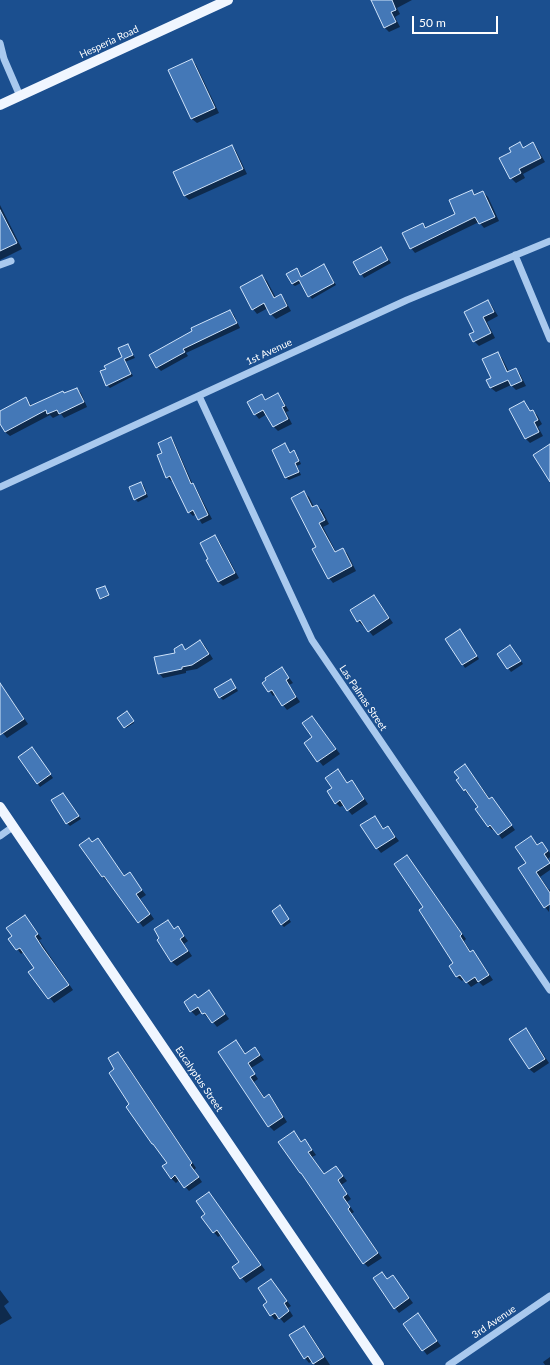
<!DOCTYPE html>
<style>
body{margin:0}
#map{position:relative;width:550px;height:1365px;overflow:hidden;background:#1b4f8f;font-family:Lato,sans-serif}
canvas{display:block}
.scale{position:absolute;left:412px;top:16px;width:86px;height:18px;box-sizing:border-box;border:2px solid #fff;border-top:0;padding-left:5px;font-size:12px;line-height:14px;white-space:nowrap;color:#fff;-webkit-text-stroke:3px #1b4f8f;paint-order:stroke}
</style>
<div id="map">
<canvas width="550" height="1365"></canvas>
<div class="scale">50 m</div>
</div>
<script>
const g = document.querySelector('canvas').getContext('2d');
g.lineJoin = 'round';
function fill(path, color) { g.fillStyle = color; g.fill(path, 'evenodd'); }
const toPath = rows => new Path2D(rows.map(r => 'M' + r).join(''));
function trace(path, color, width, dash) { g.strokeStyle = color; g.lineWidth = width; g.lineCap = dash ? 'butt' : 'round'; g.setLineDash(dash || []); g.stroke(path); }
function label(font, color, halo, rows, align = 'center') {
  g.font = font + ' Lato,sans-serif'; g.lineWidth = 3; g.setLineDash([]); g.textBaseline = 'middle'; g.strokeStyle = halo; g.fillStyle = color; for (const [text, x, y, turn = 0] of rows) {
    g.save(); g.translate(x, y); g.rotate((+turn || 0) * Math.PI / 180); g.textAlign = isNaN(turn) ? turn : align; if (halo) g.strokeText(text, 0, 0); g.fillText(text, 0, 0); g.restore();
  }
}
const shadow = toPath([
 [372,0,412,0,397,8,400,14,395,17,400,27,389,32,385,28],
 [192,60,196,65,219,113,197,123,192,119,170,70],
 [520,144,524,148,533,144,537,148,545,162,523,174,525,178,516,183,511,178,512,152],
 [232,146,236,151,247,174,189,200,185,196],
 [471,191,476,195,483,192,488,197,499,221,484,228,479,222,415,253,411,248,423,224,427,228,457,214],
 [0,205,22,249,0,260],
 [381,248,391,263,364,278,355,263],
 [324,265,336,285,312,299,301,283,295,286,292,284,297,269,302,277],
 [262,276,267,281,276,298,281,295,285,300,291,311,276,319,271,314,268,308,257,314,253,309],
 [488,301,492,306,498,316,487,322,495,338,479,346,474,341,471,335,475,333],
 [230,311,234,315,240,328,186,353,188,356,161,371,157,367],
 [127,345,135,358,125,362,133,376,110,388,107,385,107,369,123,357],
 [497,353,502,358,509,372,515,369,520,374,526,386,516,390,511,385,496,392,491,388,488,380,492,378],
 [77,389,81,393,87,407,64,418,61,414,53,418,50,415,10,436,5,432,0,421,0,412,25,398,32,406],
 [278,394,282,399,289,411,286,412,292,424,278,431,274,427,267,414,259,419,255,414,262,396,267,400],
 [524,402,531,412,533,411,537,415,542,424,538,427,543,436,530,443,526,439],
 [171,438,174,442,193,485,196,488,212,519,202,524,196,514,193,516,189,512,173,480,171,481,167,477,163,453],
 [285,444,291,453,294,452,297,455,301,464,297,466,301,475,289,480,286,478,273,450],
 [141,483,144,486,148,497,138,502,135,499],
 [304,492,309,497,314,507,317,506,322,510,329,524,323,527,336,552,342,549,347,553,356,571,333,583,329,578,318,547],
 [215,536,219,541,239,578,223,586,218,582,207,560,209,559],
 [105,587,109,596,102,599,101,598],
 [374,596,378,601,393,623,373,636,364,625,363,626,358,621,351,611],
 [462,633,479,659,465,668,446,639],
 [200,641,205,646,213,659,197,669,186,671,186,673,163,678,159,673,182,646,186,650],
 [510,646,523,664,511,672,498,654],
 [282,668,293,683,289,685,300,702,287,710,283,705,276,694,273,696,264,683],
 [231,680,238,691,223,700,220,697],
 [2,687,6,692,28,724,7,738,0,730,0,689],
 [128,714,134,723,126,728,119,718],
 [312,717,340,754,323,766,305,743,313,737],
 [33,750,53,778,40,787,19,757],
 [338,770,348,784,351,781,356,786,368,804,352,815,344,805,340,807,336,803],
 [469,770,490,799,495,802,515,830,502,839,494,828,492,830,488,826,479,807,469,793,468,794,464,790],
 [66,797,81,819,70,826,67,823],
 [375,817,384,829,388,827,399,841,381,853,377,848],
 [531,837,538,845,542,843,550,853,550,857,548,859,550,862,550,870,540,877,549,890,550,889,549,912,545,907,527,863],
 [98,839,125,877,130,874,146,895,140,899,154,919,143,927,108,880,107,881,102,876,92,843],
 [411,861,466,939,464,941,471,952,473,951,477,956,493,980,483,986,479,982,471,987,464,979,462,981,457,977,450,966,454,963,424,907],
 [280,906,291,922,284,927,281,924],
 [25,916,42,939,39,940,73,990,54,1003,30,972,35,968,24,952,21,954,10,939,14,937],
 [178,928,188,941,184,944,192,956,177,966,172,962,158,940],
 [209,991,229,1019,217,1027,209,1017,208,1018,202,1012,196,1016,191,1011,198,999],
 [526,1029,530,1034,549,1063,534,1073,529,1069],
 [236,1042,246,1054,255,1048,264,1060,251,1068,258,1079,254,1082,265,1098,269,1096,273,1100,287,1122,274,1131,269,1126],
 [117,1053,122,1057,196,1168,194,1170,202,1182,189,1191,179,1180,176,1183,171,1178,168,1163,153,1144,130,1105,116,1070],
 [293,1132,302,1142,305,1140,309,1145,316,1155,312,1157,325,1175,336,1167,347,1181,341,1185,351,1199,347,1202,354,1212,351,1214,382,1258,368,1267,364,1263],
 [209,1193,265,1270,246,1283,233,1267,240,1262,221,1235,218,1237,202,1218,207,1214],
 [382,1273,388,1280,393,1276,413,1303,399,1313,395,1308],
 [271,1280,291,1306,288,1308,293,1316,284,1323,279,1317,275,1320,271,1315,269,1303],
 [0,1290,9,1302,4,1306,12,1318,0,1325],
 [418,1315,441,1346,427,1355,404,1324],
 [303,1327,308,1331,330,1365,315,1365,312,1361,309,1363,305,1358],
 [550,1357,550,1365,545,1365,543,1362]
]);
const building = toPath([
 [371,0,392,0,396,10,391,12,396,22,384,28,371,0],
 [192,59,215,108,191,119,168,70,192,59],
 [520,142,523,148,533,142,541,158,519,169,521,173,510,179,499,158,511,152,509,148,520,142],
 [232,145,243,169,184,196,173,172,232,145],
 [472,190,474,195,483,191,495,217,479,224,475,217,410,249,402,233,423,223,425,228,455,214,449,200,472,190],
 [0,210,17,243,0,251,0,210],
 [381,247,388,260,360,275,353,262,381,247],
 [324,264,334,283,308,297,299,280,292,284,286,274,297,268,301,277,324,264],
 [262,275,274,298,281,294,287,306,270,315,264,303,252,310,240,287,262,275],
 [488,300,494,312,483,317,491,333,473,342,469,334,474,332,464,312,488,300],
 [230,310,237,323,183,349,185,352,156,368,149,355,192,331,191,328,230,310],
 [128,344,133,355,124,359,131,374,106,386,100,371,106,369,104,366,122,357,118,348,128,344],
 [498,352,507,372,516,368,522,381,511,386,508,380,490,388,486,380,491,378,482,359,498,352],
 [77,388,84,402,59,414,57,410,47,414,46,410,5,432,0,424,0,411,26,397,30,406,63,391,64,393,77,388],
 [278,393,285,406,282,407,288,419,273,427,263,410,254,415,247,402,262,394,265,400,278,393],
 [524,401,530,411,533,410,538,420,534,422,539,432,525,439,509,409,524,401],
 [171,437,191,484,193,483,208,515,198,520,193,510,188,513,170,476,166,478,157,455,162,453,158,443,171,437],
 [285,443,290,453,294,450,299,461,295,463,299,472,285,478,272,450,285,443],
 [550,444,550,482,533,455,550,444],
 [141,482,146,494,134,500,129,487,141,482],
 [304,491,312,507,317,505,325,520,319,523,335,552,343,548,352,566,328,579,312,549,316,547,291,498,304,491],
 [215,535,235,573,218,582,206,560,208,559,200,543,215,535],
 [105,586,109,595,100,599,96,589,105,586],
 [374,595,389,618,368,632,360,620,357,622,350,610,374,595],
 [460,629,477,656,462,665,445,639,460,629],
 [200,640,209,654,192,665,182,667,182,669,158,674,154,657,175,653,174,649,182,644,185,650,200,640],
 [510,645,521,661,507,669,497,654,510,645],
 [282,667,289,678,286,680,296,697,282,706,272,690,268,692,262,683,266,680,265,678,282,667],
 [231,679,236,688,219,698,214,689,231,679],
 [0,683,24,719,0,735,0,683],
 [127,711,134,721,124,728,117,718,127,711],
 [312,716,336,749,317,762,304,743,312,737,302,723,312,716],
 [32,747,51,774,37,784,18,757,32,747],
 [465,764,489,799,492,797,512,825,498,835,490,825,488,827,475,809,478,807,465,789,464,791,456,780,459,778,454,772,465,764],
 [338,769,347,783,352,780,364,799,347,811,340,800,335,804,327,791,332,788,325,778,338,769],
 [63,793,79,816,66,824,51,800,63,793],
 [375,816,383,829,388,826,395,837,376,849,360,825,375,816],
 [531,836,537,845,542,842,548,851,544,854,550,863,536,872,550,893,550,904,544,908,518,868,526,863,515,847,531,836],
 [89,838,92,842,98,838,124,876,130,872,142,890,136,894,150,914,138,923,104,876,102,877,79,845,89,838],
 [407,855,462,934,460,936,470,952,473,950,489,975,478,982,475,977,466,983,460,975,456,977,449,966,453,963,419,910,423,907,394,864,407,855],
 [280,905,289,919,281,925,272,911,280,905],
 [25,915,38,934,35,936,42,947,69,985,48,999,28,972,34,968,20,948,16,950,8,939,12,936,6,928,25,915],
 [168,920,174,929,178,926,184,936,180,939,188,951,171,962,157,940,159,938,154,929,168,920],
 [209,990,225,1014,212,1023,205,1013,202,1014,198,1007,190,1012,184,1002,195,994,198,998,209,990],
 [526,1028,545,1059,529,1069,509,1039,526,1028],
 [236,1040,245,1054,255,1047,260,1055,248,1063,255,1074,250,1077,264,1098,269,1094,283,1117,268,1127,218,1052,236,1040],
 [118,1052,192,1163,190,1165,199,1177,184,1188,175,1175,171,1179,162,1166,167,1163,153,1144,152,1144,126,1107,129,1104,109,1073,114,1069,108,1058,118,1052],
 [294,1131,301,1142,305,1139,312,1150,308,1152,324,1174,336,1166,343,1176,338,1180,347,1194,343,1197,350,1207,348,1209,378,1253,363,1264,301,1173,300,1173,278,1142,294,1131],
 [209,1192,261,1265,240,1279,232,1267,239,1262,217,1230,213,1233,201,1217,205,1214,196,1201,209,1192],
 [382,1272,387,1279,393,1275,409,1298,394,1309,373,1278,382,1272],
 [271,1279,287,1301,284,1303,289,1311,279,1319,275,1313,270,1316,263,1305,267,1302,258,1288,271,1279],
 [418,1313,437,1341,422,1351,403,1324,418,1313],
 [304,1326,324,1357,313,1364,308,1356,304,1359,289,1335,304,1326]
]);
const minor = toPath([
 [0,43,4,59,20,96],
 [515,255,550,339],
 [0,265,11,261],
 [199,396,312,640,550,990],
 [0,487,407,300,550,241],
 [0,836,14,826],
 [449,1365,550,1296]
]);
const major = toPath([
 [0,105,228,0],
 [0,807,379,1365]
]);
const streetNames = [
 ["Hesperia Road",109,42,-25],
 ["1st Avenue",269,352,-25],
 ["Las Palmas Street",363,698,56],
 ["Eucalyptus Street",199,1079,56],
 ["3rd Avenue",494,1322,-34]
];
fill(shadow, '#0007');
fill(building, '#4478b7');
trace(building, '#cfe3fa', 1);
trace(minor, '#a9c9ee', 7);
trace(major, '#f0f6ff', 10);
label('10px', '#fff', '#1b4f8f', streetNames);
</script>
